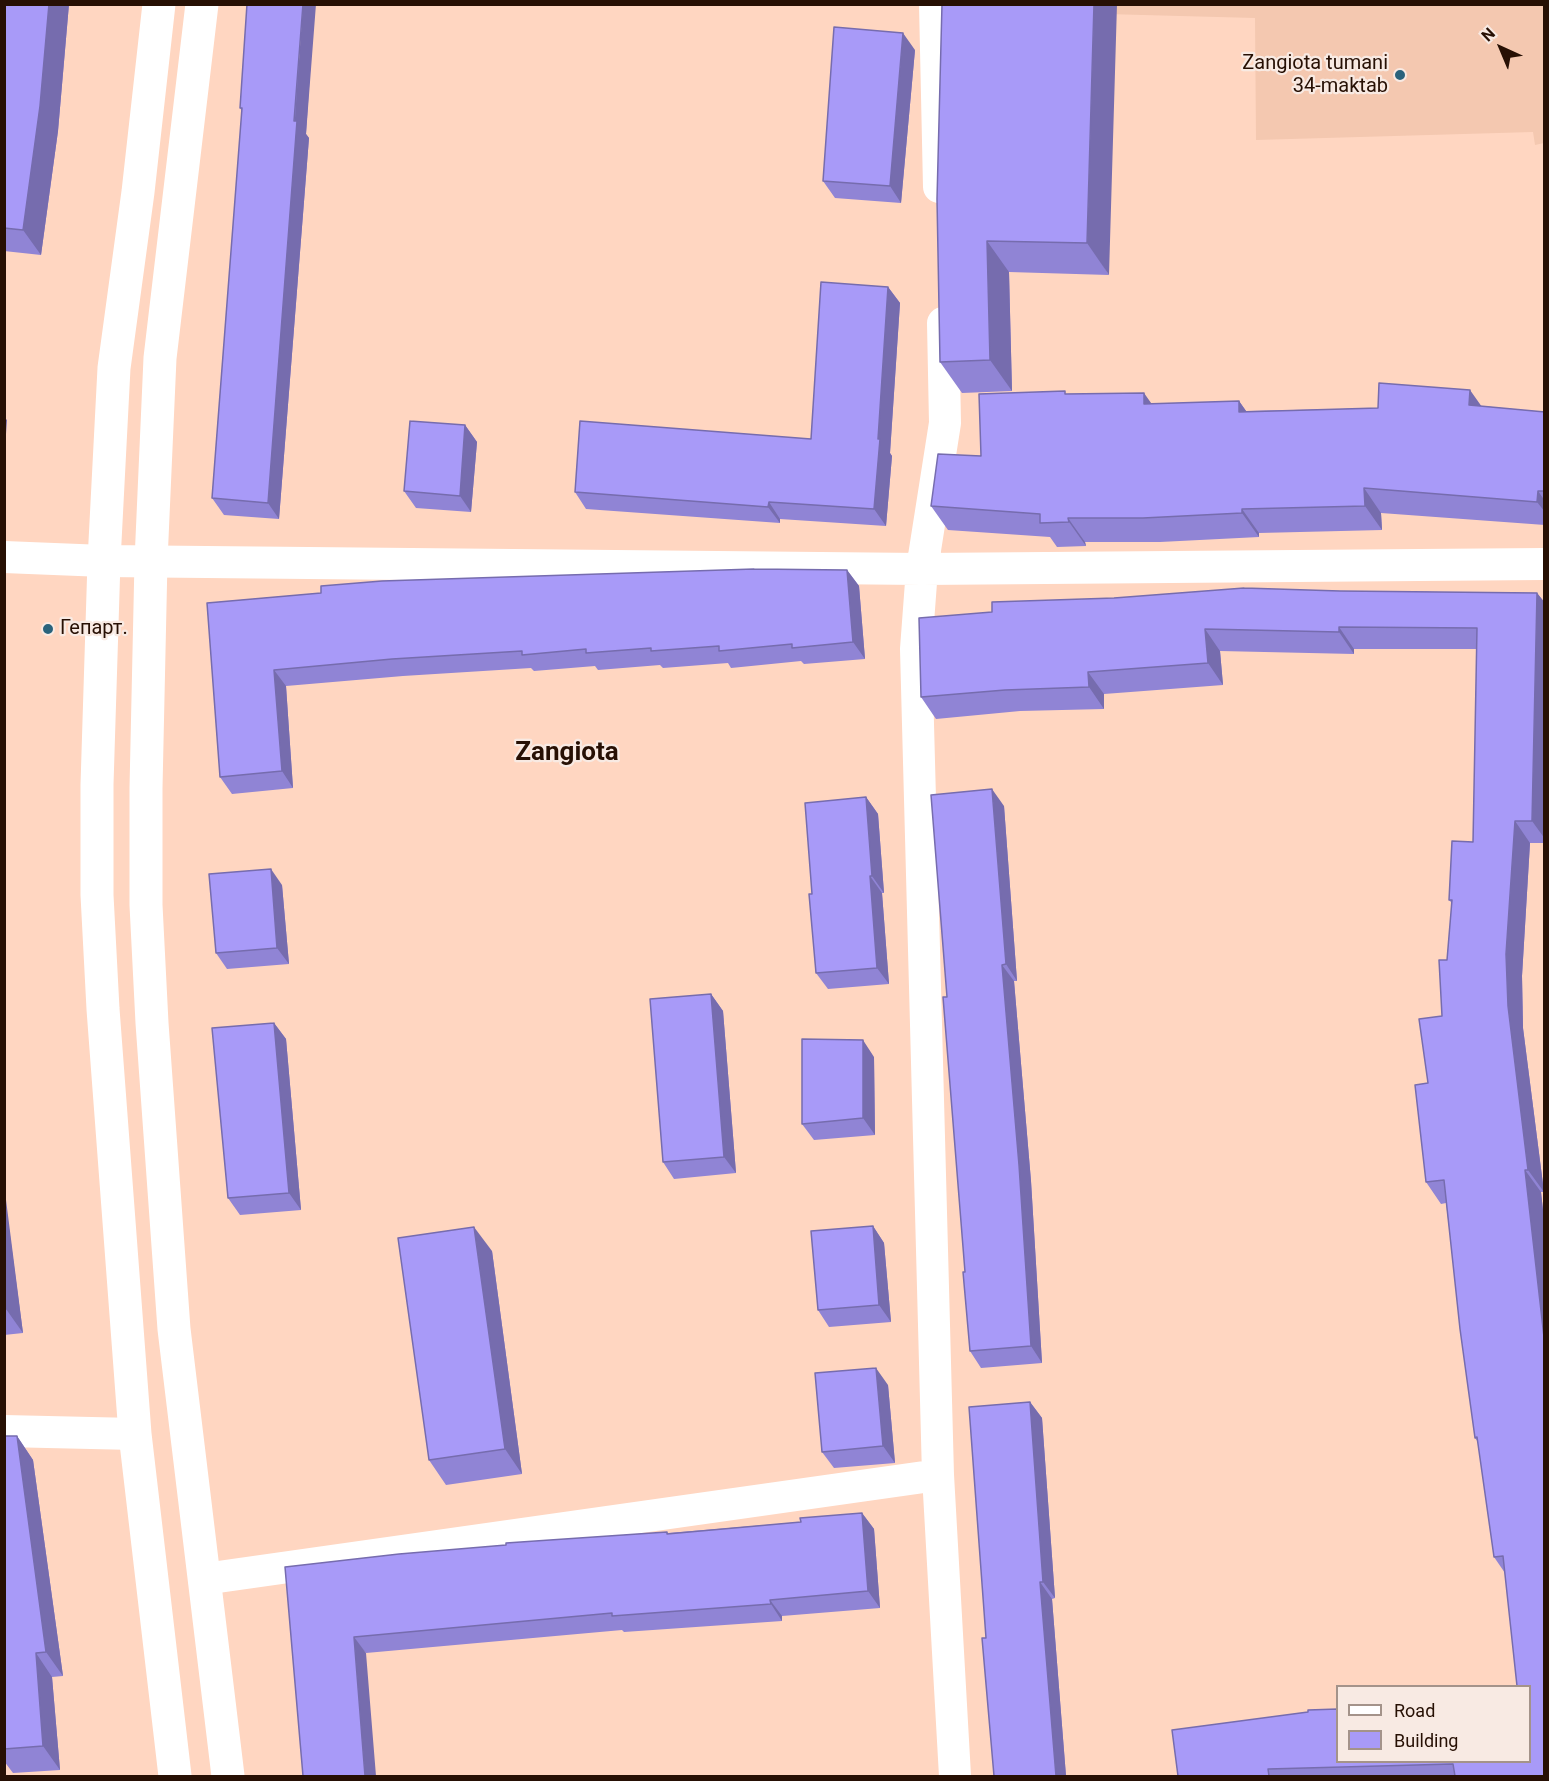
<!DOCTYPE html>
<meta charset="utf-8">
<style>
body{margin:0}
#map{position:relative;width:1549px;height:1781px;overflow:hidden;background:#ffd6c1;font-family:Roboto,sans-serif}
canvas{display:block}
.frame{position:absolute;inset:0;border:6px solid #271004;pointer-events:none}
.legend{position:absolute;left:1336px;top:1685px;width:195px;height:78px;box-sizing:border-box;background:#f8eae3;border:2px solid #a4938a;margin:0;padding:8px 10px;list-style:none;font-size:18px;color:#271004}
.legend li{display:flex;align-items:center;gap:12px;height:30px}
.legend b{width:30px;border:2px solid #a4938a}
.north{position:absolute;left:1471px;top:18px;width:60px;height:60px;-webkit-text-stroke:4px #f8eae3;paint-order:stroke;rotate:316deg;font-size:16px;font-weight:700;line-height:24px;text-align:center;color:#271004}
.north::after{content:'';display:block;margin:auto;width:21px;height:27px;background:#271004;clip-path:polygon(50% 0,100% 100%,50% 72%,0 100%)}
</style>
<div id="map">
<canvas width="1549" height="1781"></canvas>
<div class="frame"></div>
<ul class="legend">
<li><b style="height:8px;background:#fff"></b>Road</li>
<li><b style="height:16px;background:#a89af8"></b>Building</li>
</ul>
<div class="north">N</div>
</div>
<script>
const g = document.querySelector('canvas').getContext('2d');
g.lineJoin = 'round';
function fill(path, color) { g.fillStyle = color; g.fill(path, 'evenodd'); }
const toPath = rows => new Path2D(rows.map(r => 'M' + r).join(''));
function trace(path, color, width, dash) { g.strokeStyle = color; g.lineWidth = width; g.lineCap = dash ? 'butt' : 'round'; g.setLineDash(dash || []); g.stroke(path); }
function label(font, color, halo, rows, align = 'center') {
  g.font = font + ' Roboto,sans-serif'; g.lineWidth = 4.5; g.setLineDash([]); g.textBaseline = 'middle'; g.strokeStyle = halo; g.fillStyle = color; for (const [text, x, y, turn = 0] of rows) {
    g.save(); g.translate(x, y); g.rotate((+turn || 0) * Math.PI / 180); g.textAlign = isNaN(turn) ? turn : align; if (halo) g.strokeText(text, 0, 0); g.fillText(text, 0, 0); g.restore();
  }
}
const built = toPath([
 [957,4,1544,5,1544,143,1535,145,1533,132,1256,140,1255,18,957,10]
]);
const street = toPath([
 [935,4,939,187],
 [943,323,945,423,922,569,916,649,938,1475,955,1776],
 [4,557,104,561,922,569,1544,564],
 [4,1431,135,1434],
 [204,1579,938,1475]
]);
const primary = toPath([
 [159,4,138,192,114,368,104,561,97,785,97,895,103,1009,135,1434,175,1776],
 [202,4,160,358,151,561,146,788,146,905,152,1023,174,1329,228,1776]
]);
const wall = toPath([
 [4,4,69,4,58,131,41,255,4,251],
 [942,4,1109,275,1009,272,1012,391,962,393,940,362],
 [915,50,901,203,835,198,823,181],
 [311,58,306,134,309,138,279,519,224,515,212,498,242,111,240,108],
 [888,287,900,303,890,453,892,456,886,526,780,519,780,523,586,509,575,492,811,439],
 [1067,394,1151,404,1239,401,1246,411,1482,406,1545,412,1545,525,1381,513,1382,530,1259,533,1259,537,1160,542,1085,542,1086,546,1057,547,1050,537,948,530,931,506,981,456],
 [465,425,477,442,471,512,416,508,404,491],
 [847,570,859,586,865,659,804,664,801,661,731,668,728,663,663,668,660,665,598,670,595,666,534,671,531,668,403,676,286,686,293,788,232,794,220,777,207,603,321,593],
 [1340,591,1537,593,1545,603,1545,843,1530,843,1522,976,1523,1028,1544,1192,1541,1192,1545,1228,1545,1776,1178,1776,1172,1730,1530,1761,1505,1573,1494,1557,1478,1442,1475,1438,1446,1203,1441,1204,1426,1182,1428,1083,1442,1016,1447,960,1452,903,1449,900,1473,842,1477,649,1354,649,1354,654,1220,651,1223,685,1104,694,1104,709,1020,711,936,719,921,697],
 [866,797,878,814,884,893,882,893,889,984,828,989,816,973,812,894],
 [1004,806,1017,981,1014,981,1031,1181,1042,1363,981,1368,970,1351,965,1272],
 [282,885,289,964,227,969,216,953],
 [711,994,723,1011,736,1173,674,1179,663,1162],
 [274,1023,286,1039,301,1210,240,1215,228,1198],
 [874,1057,875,1135,814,1140,802,1124],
 [4,1191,23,1333,4,1335],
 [873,1226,884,1243,891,1322,829,1327,818,1310],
 [492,1251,522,1474,446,1485,429,1460],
 [888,1385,895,1463,834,1468,822,1452],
 [1030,1402,1042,1418,1055,1598,1052,1599,1066,1776,994,1776,986,1638],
 [4,1436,17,1436,33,1460,63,1676,52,1677,60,1770,13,1773,4,1761],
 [862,1513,874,1529,880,1608,782,1616,782,1621,624,1632,622,1630,366,1653,285,1567,667,1532,668,1533,801,1522]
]);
const shadedWall = toPath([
 [49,4,69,4,58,131,41,255,23,230],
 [303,4,316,4,306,134,309,138,279,519,268,503],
 [1094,4,1117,4,1109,275,1087,243],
 [903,33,915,50,901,203,890,186],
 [987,241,1009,272,1012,391,990,360],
 [888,287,900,303,890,453,892,456,886,526,874,509,878,439],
 [1470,390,1487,414,1469,405],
 [1144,393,1161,417,1144,404],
 [1239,401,1256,425,1239,412],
 [4,417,7,420,4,462],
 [465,425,477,442,471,512,460,496],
 [1364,488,1381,513,1382,530,1365,506],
 [1538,491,1545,501,1545,512,1537,502],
 [769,502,780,519,780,523,768,507],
 [1242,509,1259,533,1259,537,1242,513],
 [1068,518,1085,542,1086,546,1069,522],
 [847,570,859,586,865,659,853,642],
 [1537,593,1545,603,1545,839,1532,821],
 [1339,627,1354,649,1354,654,1339,632],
 [1205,629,1220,651,1223,685,1208,663],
 [274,670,286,686,293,788,282,771],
 [1088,672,1104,694,1104,709,1089,687],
 [992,789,1004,806,1017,981,1006,964],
 [866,797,878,814,884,893,872,876],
 [1515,821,1530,843,1522,976,1523,1028,1544,1192,1528,1170,1508,1006,1506,954],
 [271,869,282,885,289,964,277,948],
 [870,876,882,893,889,984,877,968],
 [1002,965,1014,981,1031,1181,1042,1363,1031,1346],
 [711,994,723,1011,736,1173,724,1157],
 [274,1023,286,1039,301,1210,289,1193],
 [863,1040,874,1057,875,1135,863,1118],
 [1525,1170,1541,1192,1545,1228,1545,1346],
 [4,1191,5,1192,23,1333,6,1309,4,1294],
 [873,1226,884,1243,891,1322,879,1305],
 [474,1227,492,1251,522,1474,505,1449],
 [876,1368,888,1385,895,1463,883,1446],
 [1030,1402,1042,1418,1055,1598,1043,1582],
 [17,1436,33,1460,63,1676,46,1652],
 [862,1513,874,1529,880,1608,868,1591],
 [1040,1582,1052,1599,1066,1776,1056,1776],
 [770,1600,782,1616,782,1621,771,1604],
 [354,1637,366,1653,376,1776,365,1776],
 [36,1653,52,1677,60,1770,43,1746]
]);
const building = toPath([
 [4,4,49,4,40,106,23,230,4,228,4,4],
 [247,4,303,4,294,121,297,121,268,503,212,498,242,108,240,108,247,4],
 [942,4,1094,4,1087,243,987,241,990,360,940,362,937,199,942,4],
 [834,27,903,33,890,186,823,181,834,27],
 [821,282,888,287,878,439,880,439,874,509,769,502,768,507,575,492,580,421,811,439,821,282],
 [1379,383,1470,390,1469,405,1545,412,1545,491,1538,491,1537,502,1364,488,1365,506,1242,509,1242,513,1143,518,1068,518,1069,522,1040,523,1040,514,931,506,938,454,981,456,979,394,1065,391,1065,394,1144,393,1144,404,1239,401,1239,412,1378,408,1379,383],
 [410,421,465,425,460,496,404,491,410,421],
 [754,569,847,570,853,642,792,648,792,644,719,651,719,646,651,651,651,648,586,653,586,649,522,655,522,651,392,659,274,670,282,771,220,777,207,603,321,593,321,586,382,581,754,569],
 [1244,588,1340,591,1537,593,1532,821,1515,821,1506,954,1508,1006,1528,1170,1525,1170,1545,1346,1545,1776,1455,1776,1453,1764,1268,1769,1269,1776,1178,1776,1172,1730,1308,1712,1308,1710,1338,1709,1338,1761,1530,1761,1530,1686,1517,1686,1503,1556,1494,1557,1477,1437,1475,1438,1460,1329,1444,1180,1426,1182,1415,1085,1428,1083,1419,1019,1442,1016,1439,960,1447,960,1452,900,1449,900,1452,841,1473,842,1477,628,1339,627,1339,632,1205,629,1208,663,1088,672,1089,687,1005,690,921,697,919,618,992,612,992,602,1114,598,1244,588],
 [992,789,1006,964,1002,965,1019,1165,1031,1346,970,1351,963,1272,965,1272,943,997,947,997,931,795,992,789],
 [866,797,872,876,870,876,877,968,816,973,809,894,812,894,805,803,866,797],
 [271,869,277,948,216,953,209,874,271,869],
 [711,994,724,1157,663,1162,650,999,711,994],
 [274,1023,289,1193,228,1198,212,1028,274,1023],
 [802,1039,863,1040,863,1118,802,1124,802,1039],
 [873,1226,879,1305,818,1310,811,1231,873,1226],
 [474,1227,505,1449,429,1460,398,1238,474,1227],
 [4,1294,6,1309,4,1310,4,1294],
 [876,1368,883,1446,822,1452,815,1373,876,1368],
 [1030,1402,1043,1582,1040,1582,1056,1776,994,1776,982,1638,986,1638,969,1407,1030,1402],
 [4,1436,17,1436,46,1652,36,1653,43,1746,4,1749,4,1436],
 [862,1513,868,1591,770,1600,771,1604,612,1616,612,1613,354,1637,365,1776,303,1776,285,1567,399,1554,506,1545,506,1543,667,1532,667,1534,801,1522,800,1518,862,1513]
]);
const markers = [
 [1400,75,6,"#2a637c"],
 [48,629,6,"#2a637c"]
];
const poiNames = [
 ["Zangiota tumani",1388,64],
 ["34-maktab",1388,87],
 ["Гепарт.",60,629,"left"]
];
const districtNames = [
 ["Zangiota",567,753]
];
fill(built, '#f4c8b0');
trace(street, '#fff', 32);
trace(primary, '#fff', 33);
fill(wall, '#9084d5');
fill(shadedWall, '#766cae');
fill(building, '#a89af8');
trace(building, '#766cae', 1.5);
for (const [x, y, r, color] of markers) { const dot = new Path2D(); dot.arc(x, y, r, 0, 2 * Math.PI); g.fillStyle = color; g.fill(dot); trace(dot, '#f8eae3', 2); }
label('20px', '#271004', '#f8eae3', poiNames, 'right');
label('bold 26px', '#271004', '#f8eae3', districtNames);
</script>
